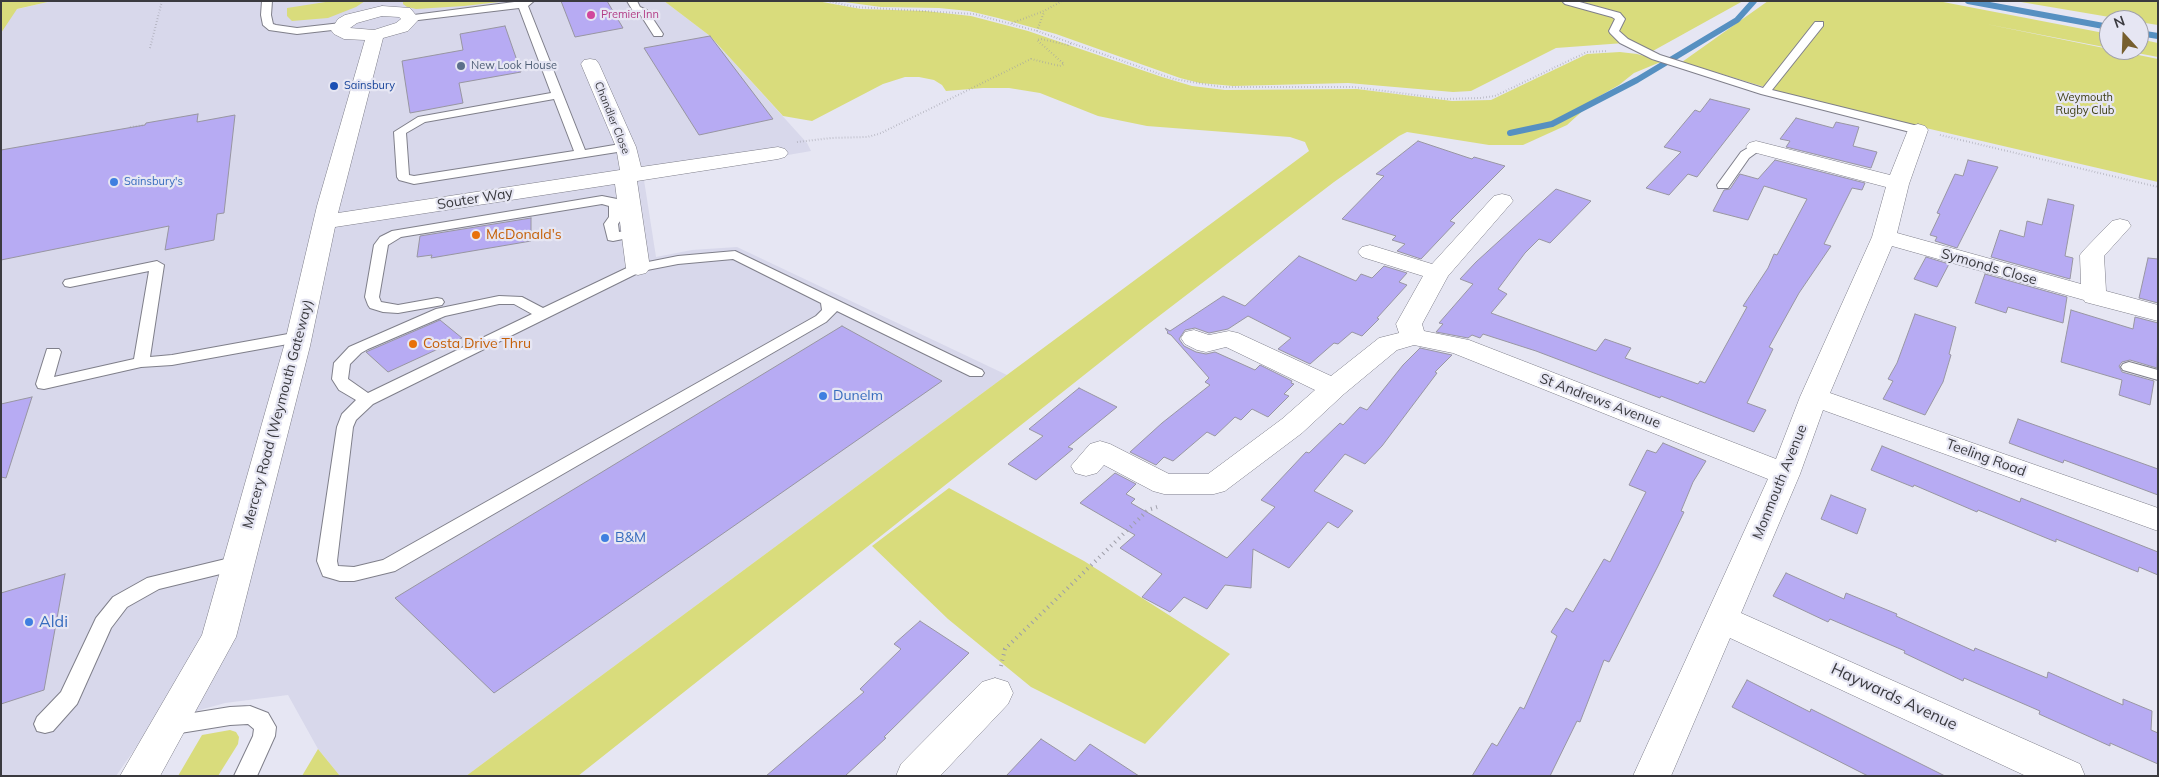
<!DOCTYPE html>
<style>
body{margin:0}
#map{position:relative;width:2159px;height:777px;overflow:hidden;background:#e6e6f3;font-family:Mulish,sans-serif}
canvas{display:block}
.frame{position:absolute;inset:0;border:2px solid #3a3a3f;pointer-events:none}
.north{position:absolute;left:2099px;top:10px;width:50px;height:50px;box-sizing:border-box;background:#e6e6f3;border:1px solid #a1a1ab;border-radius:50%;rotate:340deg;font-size:14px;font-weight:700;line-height:20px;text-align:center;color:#3a3a3f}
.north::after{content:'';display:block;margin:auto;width:18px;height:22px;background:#765e2e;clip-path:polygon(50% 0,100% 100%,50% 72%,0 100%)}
</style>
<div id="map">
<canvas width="2159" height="777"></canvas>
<div class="frame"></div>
<div class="north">N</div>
</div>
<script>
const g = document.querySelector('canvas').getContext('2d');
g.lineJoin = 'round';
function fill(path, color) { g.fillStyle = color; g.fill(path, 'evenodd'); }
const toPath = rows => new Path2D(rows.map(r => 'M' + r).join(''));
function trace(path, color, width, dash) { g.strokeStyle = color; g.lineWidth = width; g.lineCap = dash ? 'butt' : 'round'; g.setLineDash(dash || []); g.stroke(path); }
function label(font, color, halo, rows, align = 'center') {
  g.font = font + ' Mulish,sans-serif'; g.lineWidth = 4.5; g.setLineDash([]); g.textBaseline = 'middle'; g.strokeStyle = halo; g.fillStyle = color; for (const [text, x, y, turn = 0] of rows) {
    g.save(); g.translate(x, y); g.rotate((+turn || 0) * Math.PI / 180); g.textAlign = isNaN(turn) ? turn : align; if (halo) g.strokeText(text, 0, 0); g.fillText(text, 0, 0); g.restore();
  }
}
const built = toPath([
 [52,1,664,1,710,36,807,143,811,151,644,180,656,257,692,250,737,247,1007,375,466,776,340,776,318,749,288,695,225,703,153,723,116,776,1,776,1,13]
]);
const green = toPath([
 [1,1,52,1,17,9,1,33],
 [332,1,365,1,356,7,328,18,292,21,287,16,287,8],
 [403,1,508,1,464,6,416,9,407,7,403,4],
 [664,1,817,1,861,9,925,11,971,16,1028,31,1162,77,1192,86,1225,90,1357,89,1452,101,1491,100,1587,54,1620,52,1637,54,1663,61,1634,73,1619,85,1598,97,1567,125,1523,145,1489,145,1407,132,1399,136,1334,182,1146,326,578,776,466,776,1309,151,1305,142,1290,137,1147,126,1098,116,1040,93,1009,88,983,88,946,91,942,85,934,80,919,77,905,77,883,84,812,121,783,116,710,36],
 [837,1,1743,1,1651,52,1624,43,1556,48,1471,91,1453,92,1348,83,1233,86,1200,83,1180,78,1056,34,998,18,969,11,939,8,881,7],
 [1768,1,1938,1,2109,34,2109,48,1986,24,2158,59,2158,182,1814,102,1682,62],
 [2015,1,2158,1,2158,25,2139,22,2139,20,2127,20],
 [2139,39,2158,43,2158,57,2121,50,2139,50],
 [949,488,1084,561,1230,654,1145,744,1031,687,948,619,872,546],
 [230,730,236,732,239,737,238,744,218,776,178,776,202,735],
 [318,749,340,776,302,776]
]);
const stream = toPath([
 [1968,1,2109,27],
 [2139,33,2158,36],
 [1510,133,1552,124,1637,80,1737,20,1754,1]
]);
const building = toPath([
 [561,1,607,1,623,28,575,37,561,1],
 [505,26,521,72,459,83,463,103,410,113,402,61,463,50,460,34,505,26],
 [710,36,773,119,699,135,644,48,710,36],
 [1710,99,1750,109,1697,177,1688,174,1669,195,1646,188,1681,152,1664,147,1695,110,1700,112,1710,99],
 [198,114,197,122,235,115,224,213,217,214,214,240,165,250,169,226,1,260,1,150,145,125,146,123,198,114],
 [1796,118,1833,128,1836,122,1859,127,1853,146,1877,152,1871,168,1786,147,1790,141,1780,139,1796,118],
 [1418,141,1472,159,1474,157,1505,166,1450,221,1455,223,1421,259,1397,251,1405,244,1392,240,1396,236,1342,219,1384,176,1376,174,1418,141],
 [1775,160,1865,183,1862,190,1852,188,1824,244,1831,246,1799,293,1769,347,1773,349,1747,403,1766,410,1754,432,1661,396,1660,398,1536,351,1483,334,1480,338,1472,335,1468,338,1436,332,1443,324,1439,323,1473,284,1460,279,1476,262,1556,189,1591,201,1550,243,1539,239,1525,253,1498,289,1507,294,1491,313,1596,351,1605,339,1631,348,1625,358,1698,384,1700,381,1705,383,1747,307,1743,306,1768,268,1774,254,1777,255,1807,199,1764,186,1748,220,1713,211,1724,190,1730,189,1740,174,1758,179,1775,160],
 [1968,160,1998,167,1957,248,1935,241,1937,237,1930,235,1940,214,1937,213,1955,174,1963,176,1968,160],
 [2048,199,2074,205,2065,256,2073,258,2070,279,1991,257,2000,230,2024,237,2027,221,2042,225,2048,199],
 [531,218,531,241,431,258,432,255,417,257,420,236,531,218],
 [1299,256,1356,281,1361,274,1372,278,1384,266,1407,273,1399,282,1407,285,1377,318,1379,319,1362,336,1352,332,1338,344,1334,343,1310,364,1278,349,1291,338,1248,316,1228,329,1209,333,1195,328,1185,330,1179,339,1184,346,1196,352,1206,354,1215,352,1255,370,1260,365,1292,381,1291,383,1294,384,1284,394,1289,396,1268,417,1252,409,1241,420,1235,417,1215,436,1207,432,1173,461,1164,457,1156,465,1130,452,1162,423,1210,385,1205,382,1209,378,1171,335,1167,333,1168,332,1165,328,1170,331,1223,296,1245,306,1299,256],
 [1926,257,1949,264,1937,287,1914,279,1926,257],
 [2148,258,2158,259,2158,303,2139,298,2148,258],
 [1985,274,2067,297,2063,323,2008,307,2006,313,1975,303,1985,274],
 [2071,310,2133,329,2135,317,2158,323,2157,368,2130,360,2122,362,2119,366,2122,372,2154,381,2150,405,2119,395,2122,380,2061,362,2071,310],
 [1915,314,1956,327,1949,354,1951,355,1943,382,1925,415,1883,399,1893,381,1888,379,1897,363,1915,314],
 [440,320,462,338,388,372,366,352,440,320],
 [842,326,942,381,494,693,395,598,842,326],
 [1420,348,1452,355,1435,372,1437,373,1382,446,1365,464,1345,454,1314,491,1353,511,1338,528,1328,522,1289,568,1253,549,1251,588,1225,585,1207,609,1184,597,1170,612,1142,597,1162,574,1120,548,1135,535,1080,503,1115,473,1136,484,1126,494,1135,499,1131,503,1227,558,1275,507,1261,500,1306,452,1309,453,1340,423,1343,425,1360,407,1367,410,1403,365,1420,348],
 [1079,388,1117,407,1068,447,1073,449,1036,480,1008,464,1043,436,1029,429,1079,388],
 [32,397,6,478,1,477,1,404,32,397],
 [2018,419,2158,469,2158,495,2064,460,2063,463,2009,443,2018,419],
 [1663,443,1706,461,1693,482,1681,511,1684,512,1658,566,1609,662,1604,660,1580,722,1577,721,1550,776,1472,776,1492,743,1497,746,1520,707,1524,709,1557,636,1551,632,1566,608,1573,612,1604,559,1610,562,1646,492,1629,485,1647,450,1656,453,1663,443],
 [1882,446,2020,502,2021,498,2158,552,2158,575,2139,567,2138,572,2056,539,2056,542,1978,510,1977,512,1914,485,1913,487,1871,470,1882,446],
 [1831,495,1866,509,1857,534,1821,519,1831,495],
 [1786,573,1844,599,1846,593,1897,614,1896,616,1974,651,1975,648,2047,678,2048,672,2123,705,2123,699,2152,711,2151,730,2158,733,2158,764,2110,743,2110,746,2039,714,2040,711,1964,678,1963,681,1904,653,1905,651,1830,619,1828,622,1773,596,1786,573],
 [65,574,44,690,1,704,1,593,65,574],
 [920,621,969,653,884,737,886,738,845,776,766,776,864,692,860,689,901,649,894,644,920,621],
 [1747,680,1810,712,1811,709,1945,776,1868,776,1732,707,1747,680],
 [1041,739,1075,761,1090,744,1139,776,1006,776,1041,739]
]);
const pathFar1 = toPath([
 [827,1,856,7,974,14,1037,31,1174,79,1222,87,1353,87,1446,99,1480,98,1495,96,1587,52,1608,51],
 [1012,23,1044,11,1062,1],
 [1037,31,1044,12],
 [150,48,162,1],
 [130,127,145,125],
 [1940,135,2158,187],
 [797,142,831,138,867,137,879,134,1031,59,1060,66,1064,64,1037,40,1041,39,1068,45,1072,43]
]);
const path = toPath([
 [1001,666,1005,649,1148,510,1157,507]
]);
const service = toPath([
 [262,1,272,1,271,15,273,24,276,25,297,28,341,23,346,26,341,29,297,34,269,30,263,25,261,15,262,1],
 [522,1,534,1,528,6,585,150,626,143,632,147,630,150,414,184,399,180,397,177,394,132,418,117,551,93,519,8,410,21,405,18,406,16,522,1],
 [554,99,574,151,414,176,409,175,406,133,425,122,554,99],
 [627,1,637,1,640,7,647,10,663,34,662,36,654,36,640,14,633,11,627,1],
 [1576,1,1620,13,1625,19,1619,31,1628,39,1660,55,1763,88,1815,22,1823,22,1823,26,1772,90,1922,127,1924,130,1918,134,1761,94,1652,59,1620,43,1610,33,1609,31,1615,19,1612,17,1565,4,1563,2,1576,1],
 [1756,143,1762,147,1760,150,1749,158,1728,188,1718,188,1717,185,1741,152,1756,143],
 [602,196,617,199,622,205,623,217,618,224,619,232,633,229,640,233,638,236,613,241,608,240,604,224,609,217,609,206,602,204,401,237,388,245,379,297,381,302,398,305,437,298,442,299,444,302,442,305,437,306,398,313,383,312,370,308,368,305,365,297,374,245,380,237,392,231,602,196],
 [735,251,982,370,984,373,982,376,970,376,837,311,826,322,395,571,354,581,340,581,323,576,317,561,337,427,342,414,356,400,339,390,332,379,334,363,349,347,436,309,499,296,522,297,543,308,633,265,678,256,735,251],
 [733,259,821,303,822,310,816,316,383,560,354,567,338,566,337,561,353,427,356,420,373,404,642,271,678,264,733,259],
 [499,304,514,304,532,314,368,393,348,379,350,364,361,353,368,349,445,316,499,304],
 [157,261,164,265,150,357,172,355,299,332,304,334,307,337,304,340,299,342,172,365,141,367,44,389,38,388,36,384,47,349,59,349,61,352,54,377,134,359,149,271,70,287,65,286,63,283,65,280,157,261],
 [2129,362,2158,370,2158,380,2123,370,2121,367,2123,364,2129,362],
 [238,556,245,558,248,563,245,568,159,589,127,607,111,628,77,704,53,731,45,733,37,731,34,724,37,717,61,692,96,618,113,597,147,578,238,556],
 [250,706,268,713,276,727,275,736,257,776,234,776,253,736,254,729,248,724,230,725,168,735,160,733,157,726,160,719,168,717,230,707,250,706]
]);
const minor = toPath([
 [382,6,410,8,419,19,408,31,383,38,338,213,620,170,616,147,581,64,584,60,590,59,596,60,599,64,636,147,641,167,778,147,785,149,788,153,785,157,778,159,637,181,650,268,646,273,638,275,630,273,626,268,615,184,335,227,310,346,236,637,160,776,120,776,202,635,284,346,317,206,365,40,344,39,334,34,331,30,338,19,345,15,382,6],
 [382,16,399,17,401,19,396,23,374,30,350,28,357,23,382,16],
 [1918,124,1925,126,1928,130,1909,184,1897,233,2081,284,2080,255,2084,250,2112,221,2120,219,2128,221,2131,226,2104,256,2106,291,2158,305,2158,321,2085,302,2084,300,1892,246,1830,393,2158,508,2158,531,1823,410,1800,474,1741,613,2080,764,2085,776,2026,776,1730,638,1671,776,1633,776,1768,479,1453,353,1414,345,1397,350,1344,394,1302,433,1225,491,1214,494,1164,494,1153,491,1104,465,1097,473,1086,476,1075,473,1071,466,1090,444,1100,441,1110,444,1169,474,1208,474,1282,419,1315,390,1226,347,1206,352,1197,350,1185,344,1181,338,1185,332,1194,330,1209,335,1229,331,1238,333,1331,376,1379,338,1399,333,1396,324,1423,276,1362,257,1358,252,1362,247,1370,245,1432,264,1494,196,1502,194,1510,196,1513,201,1448,276,1422,324,1424,331,1469,340,1776,459,1800,397,1872,237,1886,187,1749,151,1746,147,1749,143,1756,141,1890,175,1908,130,1911,126,1918,124],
 [995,678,1008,682,1013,693,1008,704,940,776,896,776,901,764,982,682,995,678]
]);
const markers = [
 [591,15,5,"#d1479c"],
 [461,66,5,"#5c6f8a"],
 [334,86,5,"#1a4fb4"],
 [114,182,5,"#3f7fe0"],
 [476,235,5,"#e8710a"],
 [413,344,5,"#e8710a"],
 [823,396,5,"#3f7fe0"],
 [605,538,5,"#3f7fe0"],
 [29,622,5,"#3f7fe0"]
];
const farHotelnames = [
 ["Premier Inn",601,15]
];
const farServicenames = [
 ["New Look House",471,66]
];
const farTransitnames = [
 ["Sainsbury",344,86]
];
const farParknames = [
 ["Weymouth",2085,98],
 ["Rugby Club",2085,111]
];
const farStreetnames = [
 ["Chandler Close",612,118,68]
];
const farShopnames = [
 ["Sainsbury's",124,182]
];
const streetNames = [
 ["Souter Way",475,199,-9],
 ["Symonds Close",1989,267,16],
 ["St Andrews Avenue",1600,401,21],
 ["Mercery Road (Weymouth Gateway)",278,414,-75],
 ["Teeling Road",1986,458,20],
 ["Monmouth Avenue",1780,482,-68]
];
const foodNames = [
 ["McDonald's",486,235],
 ["Costa Drive Thru",423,344]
];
const shopNames = [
 ["Dunelm",833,396],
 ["B&M",615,538]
];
const nearShopnames = [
 ["Aldi",39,622]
];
const nearStreetnames = [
 ["Haywards Avenue",1894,697,25]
];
fill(built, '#d8d8eb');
fill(green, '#d9dc7c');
trace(stream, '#5690c1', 6);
fill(building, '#b7abf3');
trace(building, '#9896a2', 1);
trace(service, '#7f7f8a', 2);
trace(minor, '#7f7f8a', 1);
trace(pathFar1, '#9d9da7', 2, [0.5, 2.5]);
trace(path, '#9d9da7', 4, [1, 4.5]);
fill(service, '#fff');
fill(minor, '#fff');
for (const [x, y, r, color] of markers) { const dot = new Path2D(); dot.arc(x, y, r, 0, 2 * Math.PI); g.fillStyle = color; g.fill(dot); trace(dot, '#e6e6f3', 2); }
label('11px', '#b23c85', '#e6e6f3', farHotelnames, 'left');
label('11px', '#4e5e75', '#e6e6f3', farServicenames, 'left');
label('11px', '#164399', '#e6e6f3', farTransitnames, 'left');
label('11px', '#3e3f14', '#e6e6f3', farParknames);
label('11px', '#3a3a3f', '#e6e6f3', farStreetnames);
label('11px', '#366cbe', '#e6e6f3', farShopnames, 'left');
label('14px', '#3a3a3f', '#e6e6f3', streetNames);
label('14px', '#c56008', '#e6e6f3', foodNames, 'left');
label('14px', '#366cbe', '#e6e6f3', shopNames, 'left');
label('16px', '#366cbe', '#e6e6f3', nearShopnames, 'left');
label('16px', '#3a3a3f', '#e6e6f3', nearStreetnames);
</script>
